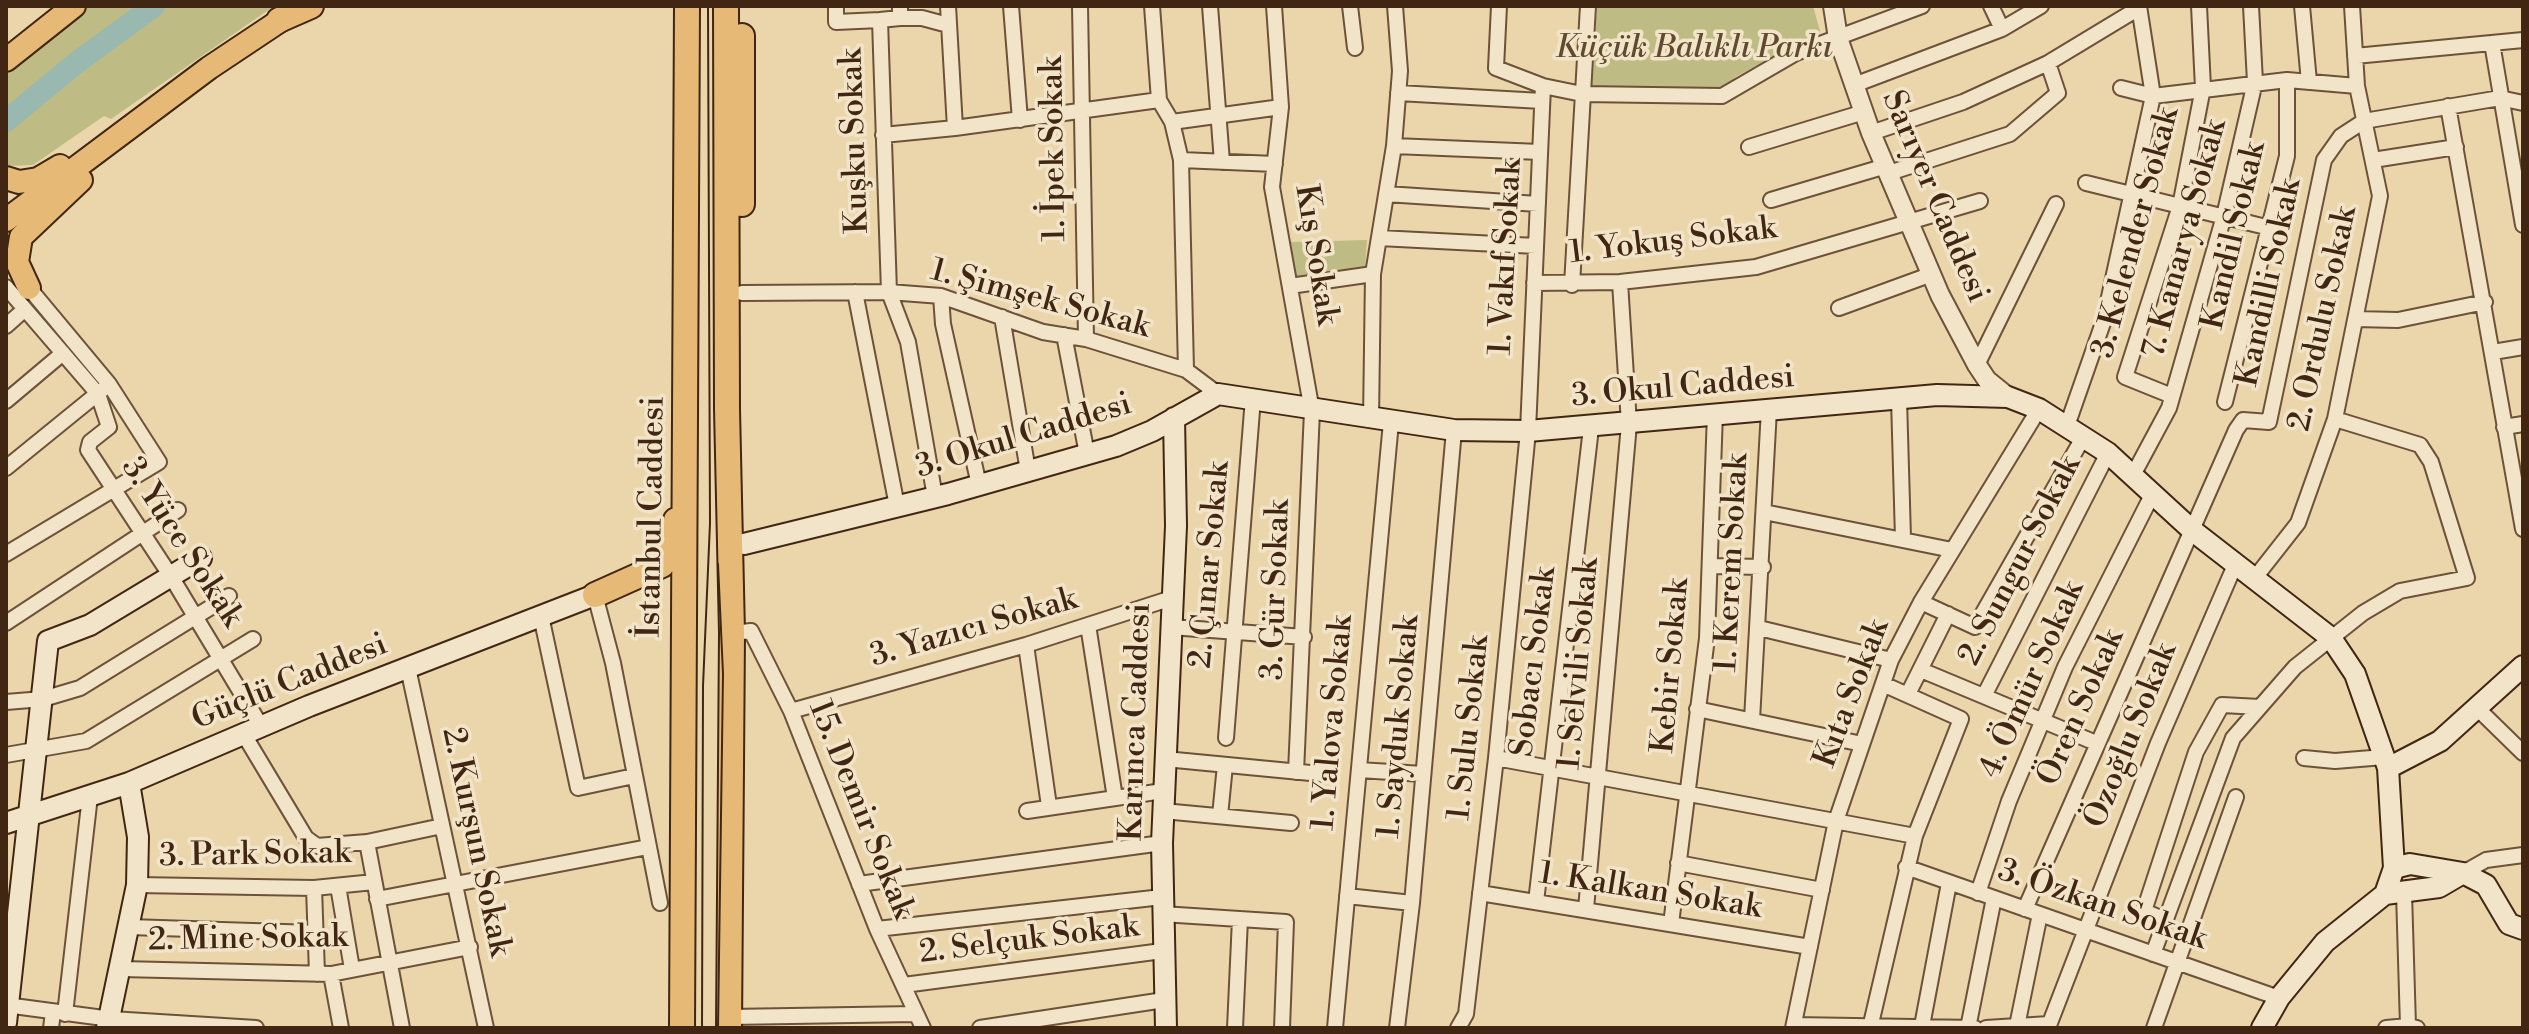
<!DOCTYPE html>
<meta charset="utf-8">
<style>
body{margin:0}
#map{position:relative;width:2529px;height:1034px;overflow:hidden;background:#ebd5ab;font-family:"Libre Bodoni",serif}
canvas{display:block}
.frame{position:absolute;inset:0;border:8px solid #412613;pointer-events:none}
</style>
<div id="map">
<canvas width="2529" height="1034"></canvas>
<div class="frame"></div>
</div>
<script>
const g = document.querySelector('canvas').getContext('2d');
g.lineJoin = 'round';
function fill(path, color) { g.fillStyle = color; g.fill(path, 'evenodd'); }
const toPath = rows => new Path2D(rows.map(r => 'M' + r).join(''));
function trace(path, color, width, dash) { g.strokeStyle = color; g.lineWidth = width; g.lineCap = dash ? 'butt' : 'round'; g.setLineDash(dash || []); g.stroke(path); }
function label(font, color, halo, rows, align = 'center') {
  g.font = font + ' "Libre Bodoni",serif'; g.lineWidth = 7; g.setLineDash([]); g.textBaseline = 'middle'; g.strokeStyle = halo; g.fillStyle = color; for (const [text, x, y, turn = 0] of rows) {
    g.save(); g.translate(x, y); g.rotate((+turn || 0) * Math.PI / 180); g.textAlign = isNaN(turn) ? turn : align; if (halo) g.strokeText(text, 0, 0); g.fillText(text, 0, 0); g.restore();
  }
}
const green = toPath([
 [85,6,274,6,111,119,104,116,33,165,6,166,6,69,52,37],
 [1597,6,1813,6,1820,31,1737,76,1718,92,1591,93],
 [1367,240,1365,267,1360,271,1297,279,1290,242]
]);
const river = toPath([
 [6,121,76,63,154,6]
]);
const minor = toPath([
 [836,6,836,22,880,20],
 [900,6,900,18,880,20,889,292,908,342,935,497],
 [1011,6,1020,120],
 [1080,6,1086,339],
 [1152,6,1159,100,1172,122,1181,160,1186,370],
 [1210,6,1222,162],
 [1350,6,1355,48],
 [1499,6,1496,68,1543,86,1582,94,1722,96,1796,53,1922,6],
 [1991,6,2002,29],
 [2302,6,2309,82],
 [900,18,922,18,948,25],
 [2492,43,2523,225],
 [2355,56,2523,40],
 [1854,85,2002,29,2041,6],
 [2121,88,2153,96,2287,80,2357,86],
 [1398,93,1542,101],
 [2448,106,2523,529],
 [1281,107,1272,187,1312,411,1296,772],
 [1172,122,1281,107,1274,6],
 [955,128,1159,100],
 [1871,133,1963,102,2048,63,2139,8],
 [883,135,955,128,948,6],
 [1394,146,1540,152],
 [1749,147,1864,112],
 [1181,160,1275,164],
 [2373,160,2456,147],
 [1889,173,2010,134,2058,93,2048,63],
 [2086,183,2270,228],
 [1386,194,1538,204],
 [1771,200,1886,166],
 [1379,238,1536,246],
 [1534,283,1620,282,1756,267,1980,201],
 [1572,285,1588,6],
 [1290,286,1373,274,1394,146,1400,71,1395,6],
 [6,287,98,394,109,427,90,442,88,450,172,578,261,726],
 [855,292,897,506],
 [742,293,889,292,941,296,1043,332,1086,339,1186,370,1218,394],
 [941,296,943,324,979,485],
 [1839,308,1932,274],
 [1002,317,1028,471],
 [2355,319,2398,320,2485,302],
 [6,326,25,309],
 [1064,335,1087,454],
 [2493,352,2523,347],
 [1977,365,2056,204],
 [2172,396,2125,377,2180,206,2203,88,2199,6],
 [1899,399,1903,538],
 [6,401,63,353],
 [2225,402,2287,156,2287,80],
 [1371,420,1373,274],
 [2067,426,2104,320,2153,96,2139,6],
 [2504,427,2523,424],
 [6,468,102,390],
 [2132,477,2169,408,2224,216,2255,82,2251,6],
 [1764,512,1952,550],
 [6,554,159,462,109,384,29,288],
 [1710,566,1763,567],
 [2254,579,2298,523,2335,419,2380,196,2357,86,2352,6],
 [595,595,613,663,660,903],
 [1921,602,1975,627,2084,436],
 [541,616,578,788,634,776],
 [6,623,178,510],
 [1088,625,1115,798],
 [1171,627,1304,637],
 [1759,628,1891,660],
 [732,633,751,631,791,711,877,929,923,1028],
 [1026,645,1049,806],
 [408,668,486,1028],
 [1921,670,2096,743],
 [1908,694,1948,614],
 [1985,694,2108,453],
 [6,702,43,699,80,688,229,596],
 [2477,708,2523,753],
 [1697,709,1862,744],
 [791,711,1026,645,1172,598],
 [1752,720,1769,409],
 [243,733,306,838,317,846,367,842,442,826],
 [1226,738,1253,398],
 [6,755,86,741,253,639],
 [1496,758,1915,836],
 [2304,758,2335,761,2384,757],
 [1165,759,1321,774],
 [1359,770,1423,774],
 [1027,811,1163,791],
 [1163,811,1291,823],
 [1220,816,1225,765],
 [367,842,402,1028],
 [1678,863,1822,890],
 [1906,867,2279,998],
 [2463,873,2486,860,2523,855],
 [859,884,1162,843],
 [137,885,314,888,374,882],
 [338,886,352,969],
 [314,888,317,974],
 [1480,893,1810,947],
 [1978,893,2009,801,2065,667,2152,495],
 [2404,893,2408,1026,2417,1028],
 [1347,896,1412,903],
 [377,899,648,847],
 [1536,902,1591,428],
 [1586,909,1629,424,1620,282],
 [2025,909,2236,430,2243,420,2269,422,2324,160,2341,136,2364,121,2500,98,2523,103],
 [1162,914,1286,922,1282,1028],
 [2165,920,2144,911,2196,752,2222,705,2260,707],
 [1671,924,1707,638,1715,413],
 [129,927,315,933],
 [877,929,1162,897],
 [2153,954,2233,738,2295,667,2363,613,2400,591,2467,578,2431,462,2420,445,2335,419],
 [121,969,331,974,470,947],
 [331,974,341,1028],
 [904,985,1162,951],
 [6,1005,111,1019,256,1028],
 [65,1014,90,796],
 [729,1017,915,1014],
 [1794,1025,1975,1028],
 [1922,1026,1949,883],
 [2017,1026,2040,914],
 [51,1028,53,1012],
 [980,1028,1164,1000],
 [1235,1028,1240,919],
 [1335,1028,1391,422],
 [1397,1028,1412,903,1454,430],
 [1458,1028,1466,1014,1496,758,1528,431,1543,86],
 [1793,1028,1836,821,1891,660,1921,602,2039,409],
 [1870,1028,1915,836,1961,719,1883,684],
 [1968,1028,1994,898],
 [1986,1028,2049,1024],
 [2048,1028,2158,743,2235,565],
 [2154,1028,2236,797],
 [2386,1028,2408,1026]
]);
const tertiary = toPath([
 [1833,6,1838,38,1871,133,1940,295,1977,365,1987,380,2008,397]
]);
const secondary = toPath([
 [744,544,948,494,1116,446,1152,431,1218,394,1454,430,1528,431,1937,395,2008,397,2039,409,2108,453,2193,531,2331,638,2355,674,2388,768,2394,868,2385,894,2325,942,2279,998,2262,1028],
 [2388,768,2440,741,2523,666],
 [6,823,129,783,309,706,595,595],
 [2394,868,2410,864,2463,873,2486,885,2509,924,2523,929],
 [2385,894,2439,887,2463,873],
 [6,1023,48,641,90,625,201,558],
 [107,1028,137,885,138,837,129,783],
 [1166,1028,1162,843,1176,526,1174,418]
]);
const primary = toPath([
 [6,60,74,6],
 [6,178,19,182,38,179,60,166],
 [6,220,209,68,293,12],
 [29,288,17,262,21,237,81,180]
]);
const trunk = toPath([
 [726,6,727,409,732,633,729,1028],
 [279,20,311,6],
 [742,204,742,36],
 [649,571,673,543,676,520],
 [595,595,662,565],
 [682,1028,687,6]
]);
const tram = toPath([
 [702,1028,703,686,710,523,708,6],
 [718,1028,723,674,718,564]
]);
const parkNames = [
 ["Küçük Balıklı Parkı",1694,49]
];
const streetNames = [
 ["Kuşku Sokak",856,141,-92],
 ["1. İpek Sokak",1055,149,-91],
 ["Sarıyer Caddesi",1934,197,67],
 ["3. Kelender Sokak",2137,233,-75],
 ["Kandil Sokak",2235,236,-77],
 ["7. Kanarya Sokak",2186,239,-75],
 ["1. Yokuş Sokak",1673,242,-7],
 ["Kış Sokak",1315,255,81],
 ["1. Vakıf Sokak",1507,257,-87],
 ["Kandilli Sokak",2270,283,-78],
 ["1. Şimşek Sokak",1040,300,15],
 ["2. Ordulu Sokak",2324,319,-78],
 ["3. Okul Caddesi",1683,388,-5],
 ["3. Okul Caddesi",1024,437,-17],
 ["İstanbul Caddesi",653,517,-89],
 ["3. Yüce Sokak",181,543,57],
 ["2. Sungur Sokak",2021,561,-63],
 ["1. Kerem Sokak",1733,563,-87],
 ["2. Çınar Sokak",1211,565,-85],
 ["3. Gür Sokak",1277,590,-88],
 ["3. Yazıcı Sokak",974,629,-16],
 ["Sobacı Sokak",1535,662,-83],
 ["1. Selvili Sokak",1580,664,-85],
 ["Kebir Sokak",1672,666,-85],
 ["4. Ömür Sokak",2033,680,-66],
 ["Güçlü Caddesi",290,683,-22],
 ["Kıta Sokak",1853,694,-69],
 ["Ören Sokak",2082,708,-66],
 ["Karınca Caddesi",1137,722,-88],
 ["1. Yalova Sokak",1334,723,-85],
 ["1. Sayduk Sokak",1400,727,-85],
 ["1. Sulu Sokak",1470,728,-84],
 ["Özoğlu Sokak",2132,736,-68],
 ["15. Demir Sokak",860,810,68],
 ["2. Kurşun Sokak",475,842,78],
 ["3. Park Sokak",255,856,-1],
 ["1. Kalkan Sokak",1650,892,9],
 ["3. Özkan Sokak",2102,906,19],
 ["2. Mine Sokak",248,940,-1],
 ["2. Selçuk Sokak",1029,941,-7]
];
fill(green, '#bebb84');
trace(river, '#99b8af', 22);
trace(minor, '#6c5239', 18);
trace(tertiary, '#6c5239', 22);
trace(secondary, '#412613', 24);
trace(primary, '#412613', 26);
trace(trunk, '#412613', 28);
trace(minor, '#f2e4c8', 14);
trace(tertiary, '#f2e4c8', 18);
trace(secondary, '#f2e4c8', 20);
trace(primary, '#e6ba76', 22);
trace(trunk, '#e6ba76', 24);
trace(tram, '#412613', 2);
label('italic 32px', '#604b2f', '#f2e4c8', parkNames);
label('32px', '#412613', '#f2e4c8', streetNames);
</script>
